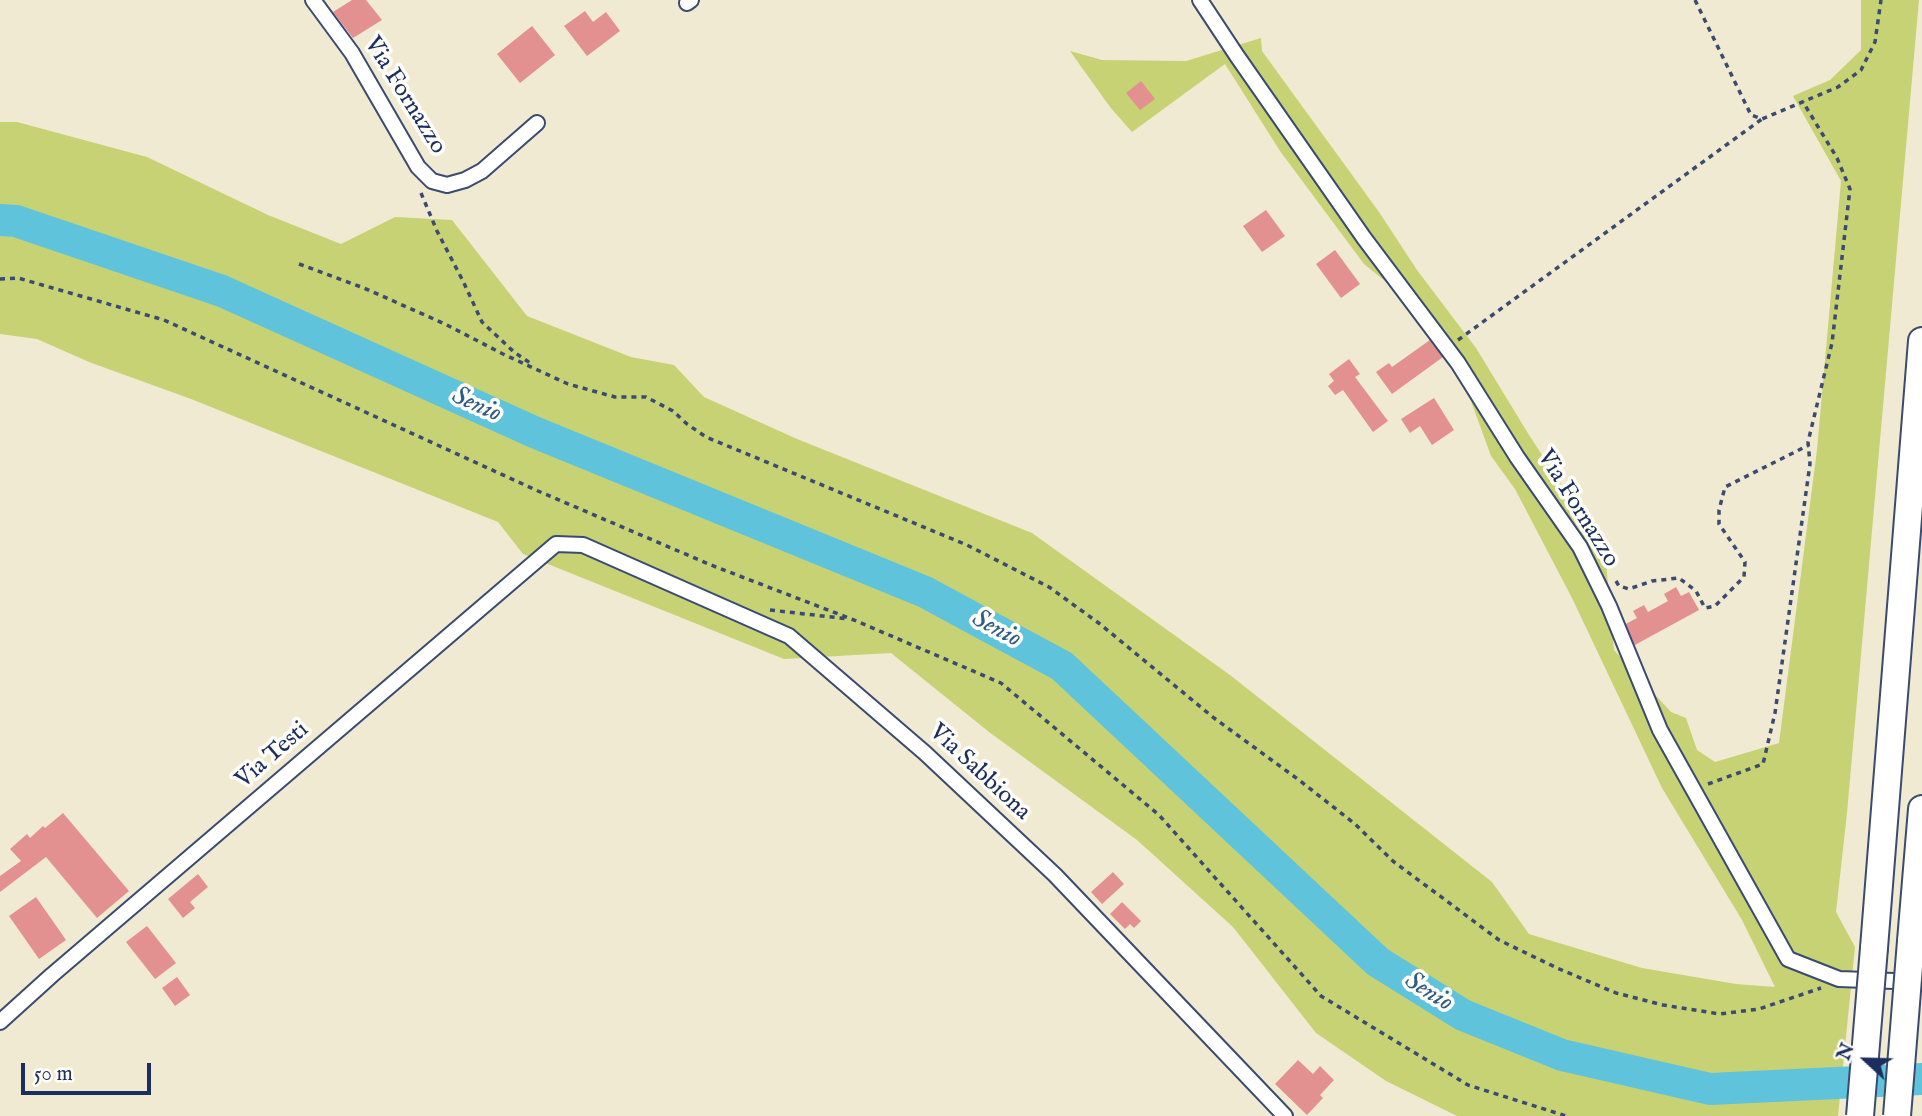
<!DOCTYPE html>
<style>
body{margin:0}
#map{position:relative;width:1922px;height:1116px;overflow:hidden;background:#f1ead2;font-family:"IM FELL English",serif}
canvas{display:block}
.north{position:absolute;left:1831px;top:1025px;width:70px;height:70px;-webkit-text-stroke:5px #fdfcf7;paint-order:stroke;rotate:292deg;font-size:19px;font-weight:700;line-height:28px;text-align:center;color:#1b2f5e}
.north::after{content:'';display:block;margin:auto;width:24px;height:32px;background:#1b2f5e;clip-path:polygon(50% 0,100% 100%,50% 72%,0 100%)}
.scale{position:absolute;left:21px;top:1063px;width:130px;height:32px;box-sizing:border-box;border:4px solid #1b2f5e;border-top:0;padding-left:9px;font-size:21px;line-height:24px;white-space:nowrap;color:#1b2f5e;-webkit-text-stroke:5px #fdfcf7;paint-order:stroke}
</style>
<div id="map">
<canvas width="1922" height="1116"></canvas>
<div class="north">N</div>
<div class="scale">50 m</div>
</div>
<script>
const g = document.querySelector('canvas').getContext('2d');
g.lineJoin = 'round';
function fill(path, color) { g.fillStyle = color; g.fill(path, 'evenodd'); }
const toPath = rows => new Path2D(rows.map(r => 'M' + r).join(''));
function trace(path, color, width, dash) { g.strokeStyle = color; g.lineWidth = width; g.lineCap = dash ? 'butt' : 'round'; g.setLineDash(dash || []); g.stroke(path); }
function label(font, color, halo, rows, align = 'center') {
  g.font = font + ' "IM FELL English",serif'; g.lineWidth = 7; g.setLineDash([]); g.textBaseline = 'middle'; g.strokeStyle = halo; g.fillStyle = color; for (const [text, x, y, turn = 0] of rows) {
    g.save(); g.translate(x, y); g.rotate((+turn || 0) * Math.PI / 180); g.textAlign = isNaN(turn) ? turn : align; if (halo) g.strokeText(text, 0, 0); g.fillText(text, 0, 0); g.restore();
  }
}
const green = toPath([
 [1861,0,1919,0,1847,813,1836,912,1855,947,1838,1116,1457,1116,1386,1081,1316,1033,1233,927,1137,840,989,732,891,653,784,659,523,554,498,522,191,399,89,362,37,339,0,334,0,122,17,122,147,157,268,215,341,244,395,217,452,220,527,316,631,357,674,365,704,397,797,439,1032,533,1230,675,1492,882,1529,934,1642,968,1736,984,1775,987,1742,920,1662,788,1572,598,1515,489,1491,456,1445,330,1364,264,1280,151,1225,64,1132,132,1110,107,1070,51,1102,60,1186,61,1261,38,1262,51,1379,212,1417,270,1476,348,1529,435,1605,551,1614,650,1671,712,1686,718,1697,750,1715,762,1779,743,1817,450,1841,181,1793,96,1830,80,1861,50]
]);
const river = toPath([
 [0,220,16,221,222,291,534,432,925,592,1062,666,1378,962,1463,1015,1562,1055,1710,1089,1922,1079]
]);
const building = toPath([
 [352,0,366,0,382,20,353,38,333,12],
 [585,11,593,22,606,12,620,31,587,56,564,26],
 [532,26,555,55,520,83,497,54],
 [1141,81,1155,99,1140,110,1126,93],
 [1266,210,1285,236,1262,252,1243,226],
 [1335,250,1360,284,1341,298,1316,264],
 [1430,340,1443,357,1392,394,1376,372,1389,363,1392,367],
 [1349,359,1360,374,1355,377,1388,421,1373,432,1343,390,1335,395,1328,386,1334,381,1329,374],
 [1434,398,1454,430,1432,445,1420,426,1410,433,1401,419],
 [1676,587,1681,596,1689,592,1699,610,1633,646,1622,626,1637,618,1633,611,1644,605,1648,612,1668,601,1664,594],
 [63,813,129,891,97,918,46,857,0,892,0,876,21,861,10,849,27,834,30,838,43,826,45,828],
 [1113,872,1124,884,1102,904,1091,892],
 [198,874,208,887,190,902,195,908,183,918,168,899],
 [36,897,66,940,39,959,9,916],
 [1122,902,1141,921,1134,928,1130,924,1125,929,1110,914],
 [147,926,176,963,155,979,126,942],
 [177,977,190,995,175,1006,162,988],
 [1298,1060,1313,1074,1320,1066,1334,1080,1320,1095,1323,1098,1307,1115,1275,1084]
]);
const path = toPath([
 [1695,0,1751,115,1762,119,1838,87,1861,70,1875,42,1881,0],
 [421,193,437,231,463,281,482,322,514,352,533,365],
 [299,264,364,288,445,324,503,354,568,384,615,397,646,397,673,411,687,424,706,437,967,545,1049,587,1100,624,1214,718,1299,780,1355,824,1394,862,1444,899,1499,940,1557,968,1616,993,1663,1005,1720,1014,1759,1009,1821,988],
 [0,279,18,278,164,320,538,491,711,565,854,620,1001,683,1159,815,1321,996,1468,1085,1566,1116],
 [1458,340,1762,119],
 [1616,581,1619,586,1629,589,1652,581,1679,578,1696,591,1705,608,1715,606,1744,577,1745,562,1719,524,1719,510,1725,487,1809,445],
 [770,610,849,619],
 [1708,784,1763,764,1775,713,1810,464,1808,442,1832,343,1850,189,1837,158,1803,102]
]);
const minor = toPath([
 [313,0,352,53,418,167,432,181,447,185,465,180,482,171,537,123],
 [1200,0,1237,56,1364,238,1458,363,1517,457,1580,547,1609,606,1660,730,1788,959,1839,979,1922,982],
 [687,3,691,0],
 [0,1022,52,975,556,544,583,545,789,636,925,753,1055,875,1285,1116]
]);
const motorway = toPath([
 [1911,941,1922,809],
 [1874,948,1922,341]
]);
const motorwayBridge = toPath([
 [1860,1116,1874,948],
 [1897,1116,1911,941]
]);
const streetNames = [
 ["Via Fornazzo",404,96,58],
 ["Via Fornazzo",1577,509,58],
 ["Via Testi",273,756,-41],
 ["Via Sabbiona",979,773,43]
];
const waterNames = [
 ["Senio",476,406,24],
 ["Senio",996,630,28],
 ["Senio",1428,993,32]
];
fill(green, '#c6d274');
trace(river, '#5fc3dc', 32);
fill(building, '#e39090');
trace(minor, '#3b4b6f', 18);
trace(motorway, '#3b4b6f', 30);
trace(path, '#3b4b6f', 3.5, [5, 5]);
trace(minor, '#fff', 14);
trace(motorway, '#fff', 26);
trace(motorwayBridge, '#3b4b6f', 30, []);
trace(motorwayBridge, '#fff', 26);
label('24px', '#1b2f5e', '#fdfcf7', streetNames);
label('italic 26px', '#2f5b84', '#fdfcf7', waterNames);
</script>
